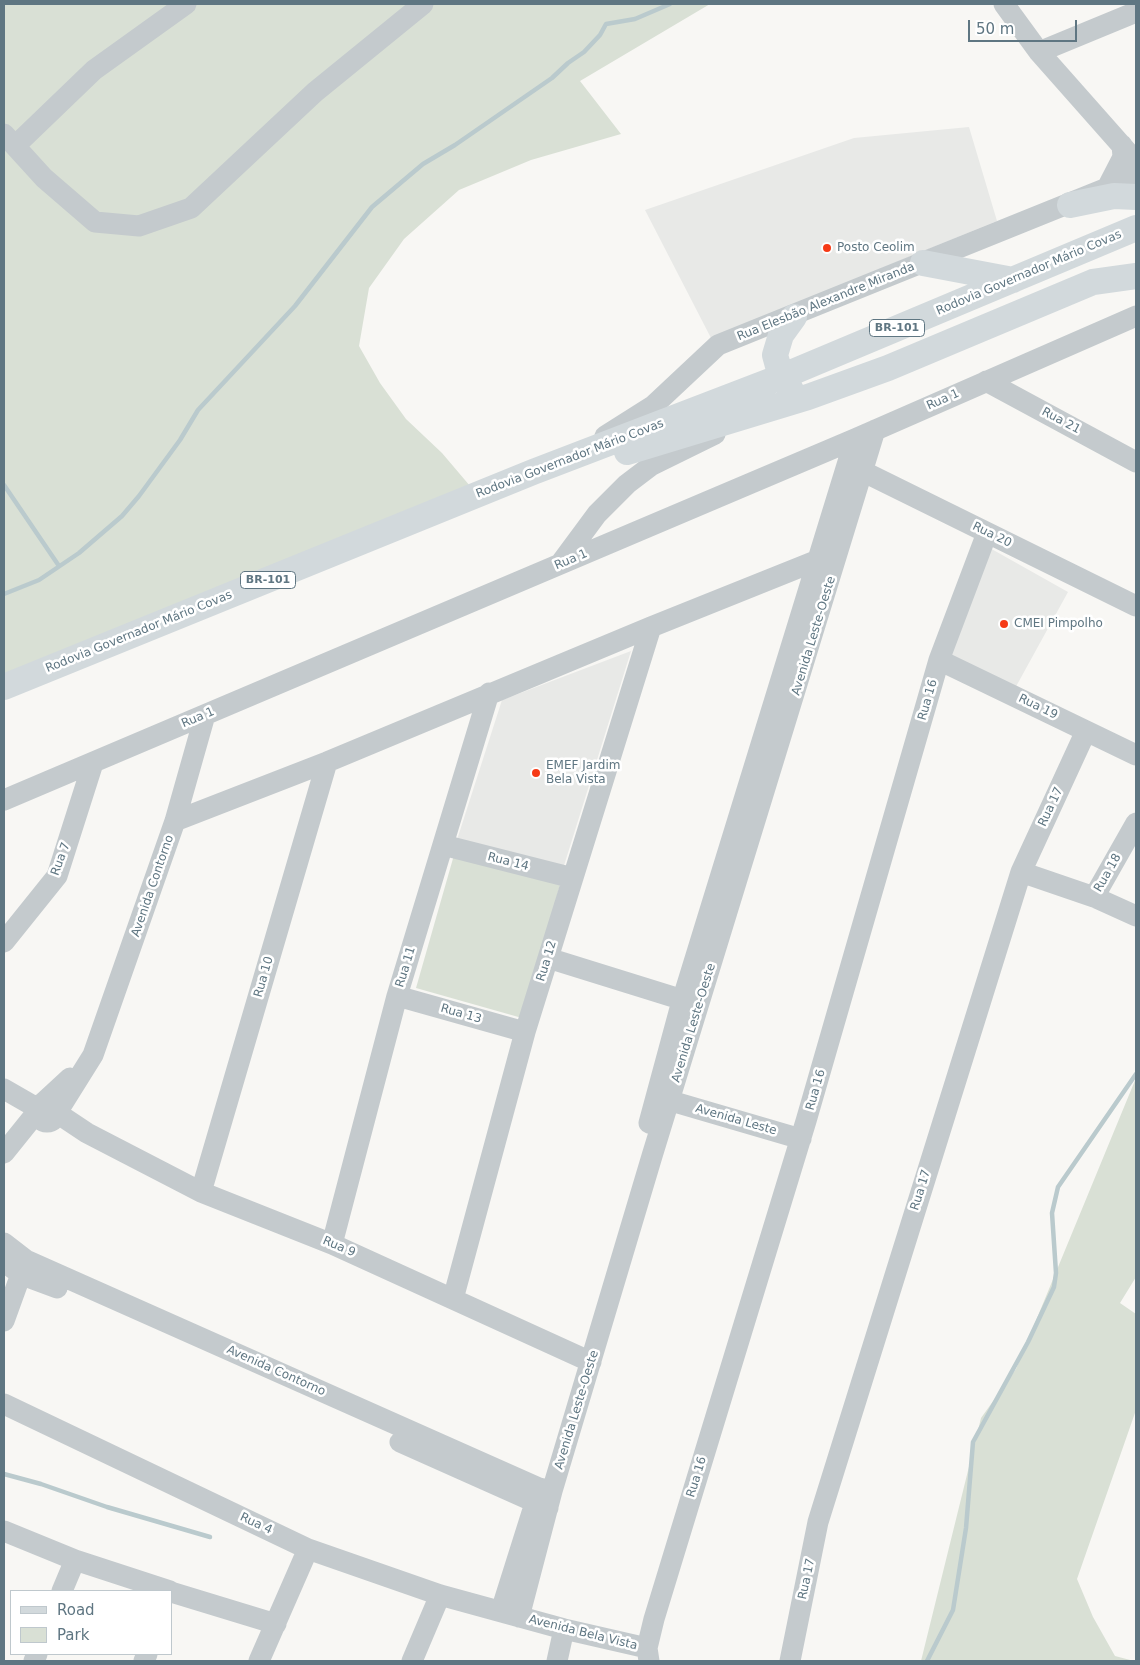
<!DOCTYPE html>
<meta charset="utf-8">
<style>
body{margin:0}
#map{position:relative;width:1140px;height:1665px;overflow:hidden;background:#f8f7f4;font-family:"DejaVu Sans",sans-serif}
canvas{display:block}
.frame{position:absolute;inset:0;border:5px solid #5f7682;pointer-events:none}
.legend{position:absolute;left:10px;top:1590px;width:162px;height:65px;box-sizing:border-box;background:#fff;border:1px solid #bfc8cd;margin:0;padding:6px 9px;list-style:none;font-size:15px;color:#5f7682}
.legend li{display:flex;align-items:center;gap:10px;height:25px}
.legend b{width:25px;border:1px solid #bfc8cd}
.scale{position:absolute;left:968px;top:20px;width:109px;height:22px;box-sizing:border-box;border:2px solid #5f7682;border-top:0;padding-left:6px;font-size:15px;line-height:18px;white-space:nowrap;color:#5f7682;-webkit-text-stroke:4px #fff;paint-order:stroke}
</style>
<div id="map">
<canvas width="1140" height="1665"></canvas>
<div class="frame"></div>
<ul class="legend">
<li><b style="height:6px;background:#d2d9dc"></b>Road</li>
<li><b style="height:14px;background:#d9e0d5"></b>Park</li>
</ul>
<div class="scale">50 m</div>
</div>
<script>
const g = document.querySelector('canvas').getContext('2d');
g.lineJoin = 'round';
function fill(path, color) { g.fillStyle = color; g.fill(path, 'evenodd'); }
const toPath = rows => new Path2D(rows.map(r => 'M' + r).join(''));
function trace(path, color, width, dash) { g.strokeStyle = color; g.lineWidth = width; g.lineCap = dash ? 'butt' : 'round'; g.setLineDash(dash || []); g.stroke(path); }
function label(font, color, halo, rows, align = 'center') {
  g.font = font + ' "DejaVu Sans",sans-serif'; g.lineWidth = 5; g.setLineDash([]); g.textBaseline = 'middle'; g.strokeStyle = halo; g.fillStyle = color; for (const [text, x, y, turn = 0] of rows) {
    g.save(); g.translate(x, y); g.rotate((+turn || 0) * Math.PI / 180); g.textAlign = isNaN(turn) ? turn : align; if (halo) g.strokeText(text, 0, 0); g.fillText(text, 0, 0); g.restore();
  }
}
const built = toPath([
 [969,127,997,221,711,338,645,210,854,138],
 [988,547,1068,592,1013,692,945,656],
 [631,651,562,872,455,846,502,700]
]);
const green = toPath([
 [4,4,710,4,580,81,621,134,531,160,459,190,404,239,369,288,359,346,380,383,406,419,442,453,476,493,4,687],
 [454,855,560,885,522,1018,416,988],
 [1136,1078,1136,1277,1120,1303,1136,1314,1136,1410,1077,1579,1093,1617,1115,1656,1134,1661,921,1661,981,1418,1016,1369]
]);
const stream = toPath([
 [4,485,59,566],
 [4,594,39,580,79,553,122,516,139,496,180,440,198,410,295,306,372,207,423,164,455,145,552,78,568,63,584,52,600,35,606,24,635,19,670,4],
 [4,1474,41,1484,107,1507,210,1537],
 [927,1661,953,1610,966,1528,973,1442,1028,1342,1054,1287,1056,1273,1052,1213,1058,1187,1136,1074]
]);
const minor = toPath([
 [1004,4,1039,52,1131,156],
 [1039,52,1136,12],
 [4,134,44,178,95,222,139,226,191,208,315,92,423,4],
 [15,146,94,70,186,4],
 [1107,188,1136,175],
 [986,381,1136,462],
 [605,436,654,405,718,345,1107,188,1123,157,1122,145],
 [852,466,1136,606],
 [560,564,597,514,627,484,652,465,715,434],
 [939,660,1136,755],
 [4,800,855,439,1136,316],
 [175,821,327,762,651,627,818,560,826,562],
 [443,845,573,878],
 [1021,872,1094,897,1136,916],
 [1094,897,1136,823],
 [4,942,57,876,93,763],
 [548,958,696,1004],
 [397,996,525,1032],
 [4,1089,37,1108],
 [671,1101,801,1139],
 '37 1112a10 10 0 1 1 20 0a10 10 0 1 1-20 0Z',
 [44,1102,70,1078],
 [58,1111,93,1055,175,821,205,715],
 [57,1113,87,1133,201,1192,332,1244,591,1362],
 [649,1123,682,1001,855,439],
 [4,1153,37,1112],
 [201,1192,327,762],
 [4,1243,26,1260,539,1488,552,1491],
 [332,1244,397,996,489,693],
 [4,1262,22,1275,57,1288],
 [453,1299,525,1032,651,627],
 [4,1321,25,1263],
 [4,1404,308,1549,440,1595,564,1629,647,1648],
 [400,1442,548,1508],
 [4,1531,75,1560,170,1591],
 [62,1591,75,1560],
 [171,1592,276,1624],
 [501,1611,536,1500],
 [519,1617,552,1491,652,1156,875,430],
 [34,1661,37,1654],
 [144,1661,147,1654],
 [259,1661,308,1549],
 [412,1661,440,1595],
 [557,1661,564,1629],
 [649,1661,647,1648,654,1619,806,1121,939,660,987,533],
 [790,1661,818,1522,1021,872,1086,731]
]);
const major = toPath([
 [1070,205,1114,196,1136,197],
 [923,263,1013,280],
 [791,390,781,377,775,355,781,335,794,317],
 [627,452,808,397,888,368,1093,282,1136,276],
 [4,687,533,472,781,377,1136,228]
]);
const markers = [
 [827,248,5,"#f63a16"],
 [1004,624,5,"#f63a16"],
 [536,773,5,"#f63a16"]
];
const shields = [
 [897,328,55],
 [268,580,55]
];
const shieldNames = [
 ["BR-101",897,328],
 ["BR-101",268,580]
];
const poiNames = [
 ["Posto Ceolim",837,248],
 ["CMEI Pimpolho",1014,624],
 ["EMEF Jardim",546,766],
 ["Bela Vista",546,780]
];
const streetNames = [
 ["Rodovia Governador Mário Covas",1029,273,-23],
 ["Rua Elesbão Alexandre Miranda",826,302,-22],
 ["Rua 1",943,400,-24],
 ["Rua 21",1061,421,28],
 ["Rodovia Governador Mário Covas",570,459,-21],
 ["Rua 20",992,535,26],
 ["Rua 1",571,560,-23],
 ["Rodovia Governador Mário Covas",139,632,-22],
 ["Avenida Leste-Oeste",814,636,-73],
 ["Rua 16",928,700,-74],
 ["Rua 19",1038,707,26],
 ["Rua 1",198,718,-23],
 ["Rua 17",1051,807,-65],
 ["Rua 7",61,859,-70],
 ["Rua 14",508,862,14],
 ["Rua 18",1108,873,-60],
 ["Avenida Contorno",153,886,-71],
 ["Rua 12",547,961,-73],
 ["Rua 11",406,967,-73],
 ["Rua 10",264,977,-74],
 ["Rua 13",461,1014,16],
 ["Avenida Leste-Oeste",694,1023,-73],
 ["Rua 16",816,1090,-74],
 ["Avenida Leste",736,1120,16],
 ["Rua 17",921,1190,-73],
 ["Rua 9",339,1247,23],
 ["Avenida Contorno",276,1371,24],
 ["Avenida Leste-Oeste",577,1410,-73],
 ["Rua 16",697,1477,-73],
 ["Rua 4",256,1524,25],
 ["Rua 17",807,1579,-78],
 ["Avenida Bela Vista",583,1633,14]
];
fill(built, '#e8e9e7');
fill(green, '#d9e0d5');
trace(stream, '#bacacd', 4.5);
trace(minor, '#c4cacd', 21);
trace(major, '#d2d9dc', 26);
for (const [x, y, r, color] of markers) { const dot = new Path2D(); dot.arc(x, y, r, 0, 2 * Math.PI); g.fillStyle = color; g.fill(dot); trace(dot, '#fff', 2); }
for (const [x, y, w] of shields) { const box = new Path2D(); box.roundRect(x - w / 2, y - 8.5, w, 17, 4); g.fillStyle = '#fff'; g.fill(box); trace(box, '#5f7682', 1); }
label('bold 11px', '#5f7682', null, shieldNames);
label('12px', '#5f7682', '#fff', poiNames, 'left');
label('12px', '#5f7682', '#fff', streetNames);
</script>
